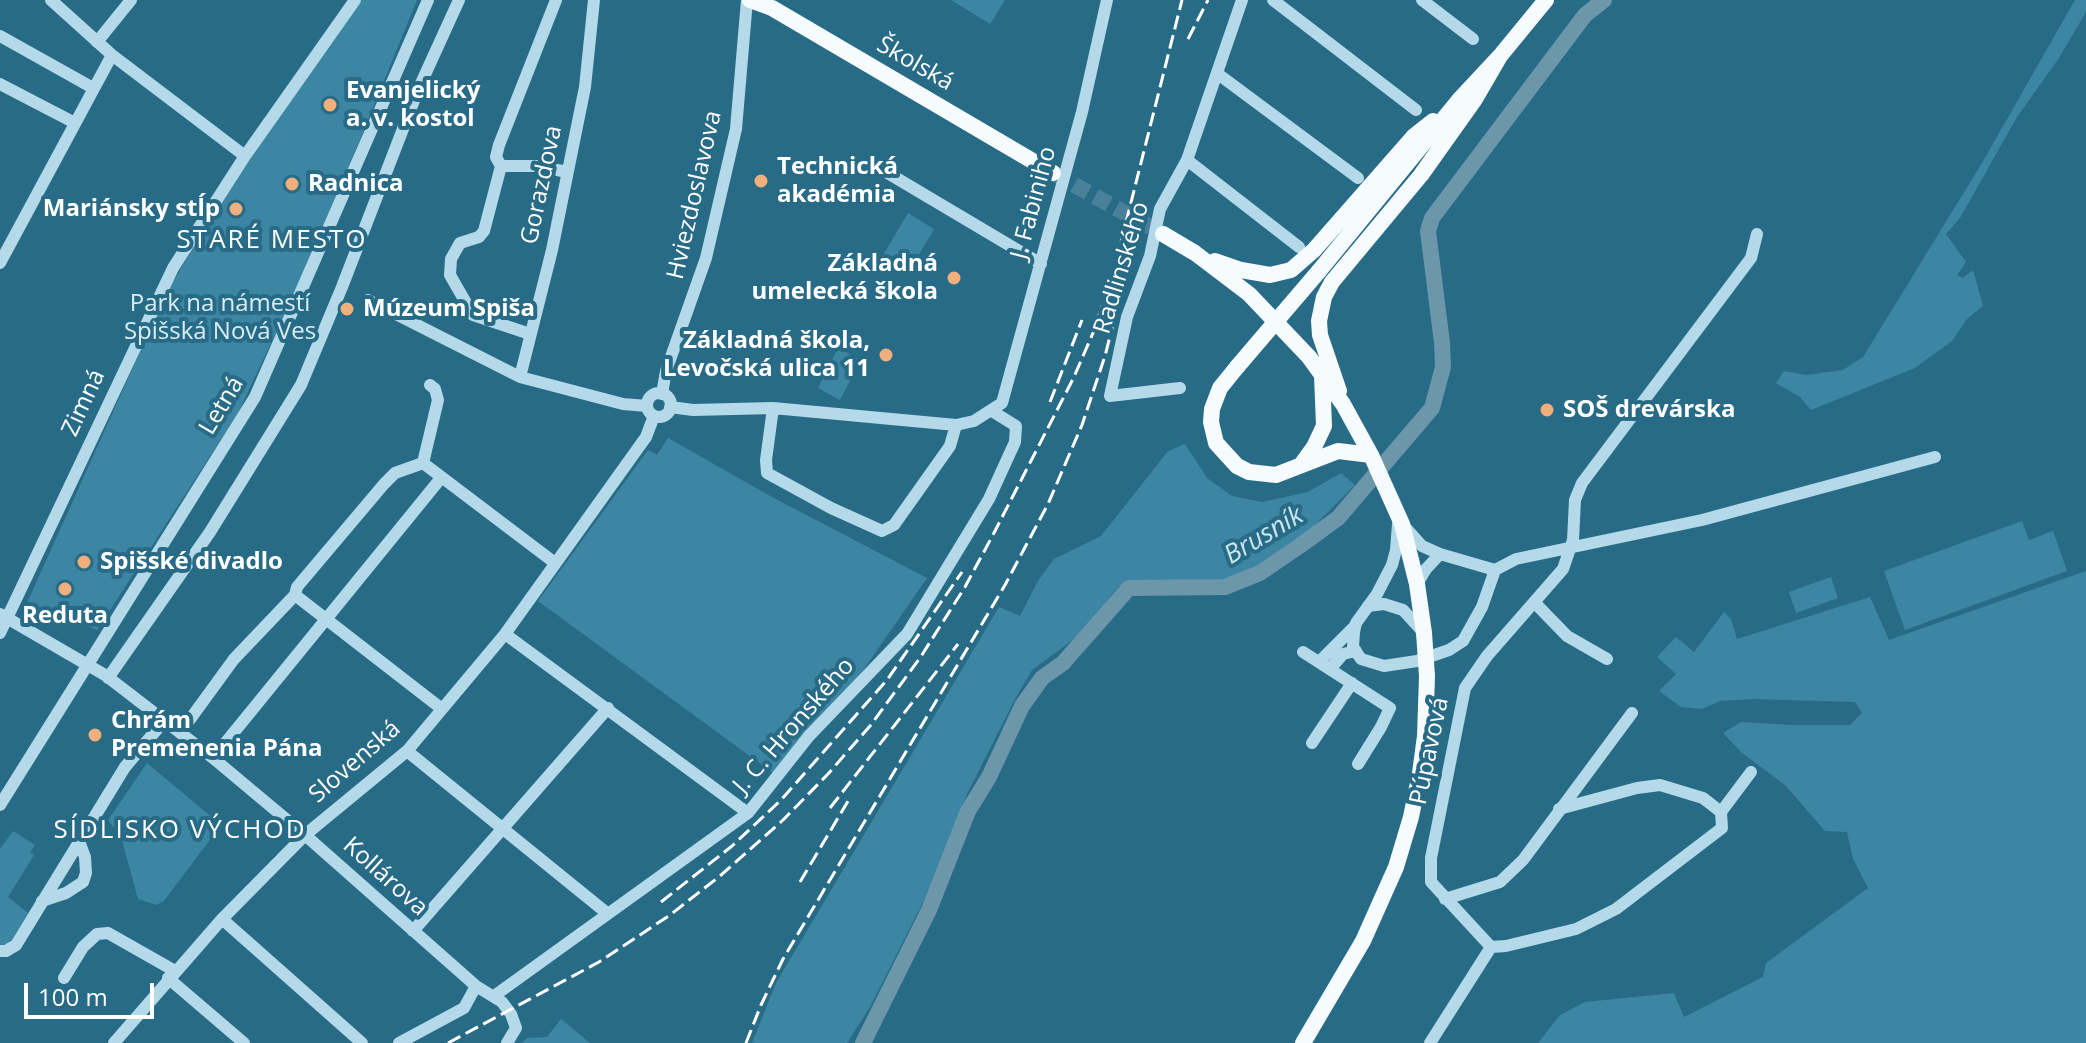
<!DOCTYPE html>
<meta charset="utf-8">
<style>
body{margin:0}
#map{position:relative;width:2086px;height:1043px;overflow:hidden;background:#286b87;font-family:"Open Sans",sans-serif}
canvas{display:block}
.scale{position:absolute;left:24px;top:983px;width:130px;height:36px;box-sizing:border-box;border:4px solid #fff;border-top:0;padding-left:10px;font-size:24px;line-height:28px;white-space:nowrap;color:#fff;-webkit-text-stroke:6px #286b87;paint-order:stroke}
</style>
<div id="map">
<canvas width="2086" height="1043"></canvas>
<div class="scale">100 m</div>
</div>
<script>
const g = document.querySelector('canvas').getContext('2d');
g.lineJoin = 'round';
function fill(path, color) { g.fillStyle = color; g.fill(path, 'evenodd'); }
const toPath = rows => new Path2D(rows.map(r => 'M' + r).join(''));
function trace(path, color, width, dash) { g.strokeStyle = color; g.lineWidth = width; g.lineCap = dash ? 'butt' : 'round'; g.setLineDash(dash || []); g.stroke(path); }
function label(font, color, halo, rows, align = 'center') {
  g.font = font + ' "Open Sans",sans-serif'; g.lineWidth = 8; g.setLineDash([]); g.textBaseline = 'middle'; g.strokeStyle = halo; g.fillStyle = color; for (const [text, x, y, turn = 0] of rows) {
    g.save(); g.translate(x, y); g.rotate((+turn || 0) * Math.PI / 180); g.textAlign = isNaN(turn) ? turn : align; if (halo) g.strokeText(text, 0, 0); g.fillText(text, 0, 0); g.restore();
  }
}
const green = toPath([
 [362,0,417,0,314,252,237,415,97,630,27,603,167,292,213,215,328,44],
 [951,0,1005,0,990,24],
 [2075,0,2086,0,2086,12,2059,58,2017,117,1960,218,1946,234,1966,262,1957,275,1963,278,1973,270,1983,306,1967,319,1952,341,1915,368,1811,410,1800,397,1776,383,1784,371,1806,375,1843,370,1863,357,1982,163],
 [908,213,934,229,908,273,882,257],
 [838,348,861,360,840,400,818,388],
 [668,438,772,497,927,578,864,669,773,773,538,601,648,450,657,455],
 [1185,444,1207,478,1232,496,1262,502,1308,492,1341,473,1355,485,1304,536,1234,582,1119,586,1078,636,1032,670,1015,699,968,792,925,898,870,1007,847,1043,752,1043,776,983,999,607,1020,616,1038,581,1054,559,1101,536,1168,451],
 [2022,521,2029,540,2053,531,2067,571,1905,630,1884,571],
 [2086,571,2086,1043,1538,1043,1560,1015,1585,1002,1674,993,1684,1017,1763,977,1766,963,1868,888,1853,859,1847,832,1825,831,1785,785,1742,753,1723,733,1741,722,1792,725,1850,725,1862,713,1855,702,1753,699,1720,701,1702,709,1681,707,1659,691,1676,674,1657,657,1676,637,1694,652,1724,612,1731,619,1737,639,1870,597,1889,640],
 [1831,577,1838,598,1796,613,1789,592],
 [147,763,221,825,164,901,156,905,138,899,121,837,108,820],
 [13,831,35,845,30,852,34,855,8,897,28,913,12,939,7,944,0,945,0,849],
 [561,1019,590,1043,521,1043,527,1038,547,1037]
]);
const river = toPath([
 [863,1043,929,910,968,811,989,777,1022,706,1042,678,1063,663,1129,588,1225,587,1260,573,1301,545,1338,518,1432,408,1443,367,1442,343,1428,231,1432,218,1585,15,1604,0]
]);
const majorTunnel = toPath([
 [1053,173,1163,234]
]);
const minor = toPath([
 [51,0,112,55,245,156],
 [1273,0,1416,110],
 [1422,0,1473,39],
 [0,36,93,88],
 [97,42,131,0],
 [1218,74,1358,178],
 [0,84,75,123],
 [1187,160,1299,247],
 [501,166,484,231,479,237,460,243,451,259,450,275,473,315,530,334],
 [501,166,496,157,499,145,556,0],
 [501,166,538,166,567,172],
 [881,169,1041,264],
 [0,263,112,55],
 [368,300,520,377,623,404,647,406],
 [520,377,552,250,585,87,594,0],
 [430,385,435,389,438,400,423,463,555,563],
 [1180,388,1110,396,1127,317,1150,256,1160,209,1187,160,1242,0],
 '647 405a12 12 0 1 1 24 0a12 12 0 1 1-24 0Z',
 [662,394,666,371,706,258,736,129,747,0],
 [670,407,693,410,773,408,956,425,974,421,1002,403,1082,112,1107,0],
 [773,408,766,460,767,473,831,508,882,531,894,525,950,446,956,425],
 [1398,524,1396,550,1392,565,1377,594,1356,623,1354,632,1353,647,1361,659,1384,666,1417,661,1449,650,1463,641,1482,607,1495,570,1516,559,1702,520,1935,457],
 [1404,526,1422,546,1440,554,1495,570],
 [1417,584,1426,569,1440,554],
 [295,595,442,709],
 [1535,603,1567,636,1607,659],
 [1368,606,1384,604,1403,610,1424,633],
 [0,614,105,675,213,758,305,835,476,986,502,1002,511,1014,516,1028,507,1043],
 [0,633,173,268,245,156,355,0],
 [505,634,748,813],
 [1303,652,1390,708,1381,727,1358,764],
 [1319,662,1355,626],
 [1330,669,1343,654,1356,651],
 [108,678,210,532,301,385,342,287,418,90,459,0],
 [180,733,234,659,295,595,297,587,384,484,395,473,423,463],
 [1312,743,1352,683],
 [407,751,608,914],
 [213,758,441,478],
 [0,805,255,397,428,0],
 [1559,809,1637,788,1660,785,1703,798,1721,812],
 [1721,812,1722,828,1616,909,1576,929,1506,946,1491,947,1431,882,1431,858,1465,688,1487,656,1563,569,1573,540,1575,500,1582,483,1751,258,1757,234],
 [1721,812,1751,772],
 [1445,899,1500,882,1523,860,1632,713],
 [42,901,66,893,83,882,86,873,85,857,79,841],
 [222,919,362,1043],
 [413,931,608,708],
 [0,951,6,951,16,945,125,767,164,721],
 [64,978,83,947,97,934,108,933,175,971],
 [168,978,244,1043],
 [494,996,748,813,809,736,907,634,989,499,1015,442,1016,426,992,411],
 [114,1043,222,919,305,835,407,751,505,634,646,437,654,416],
 [399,1043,464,1008,476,986],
 [1430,1043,1491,947]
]);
const major = toPath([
 [750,0,772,8,1053,173],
 [1163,234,1195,253,1249,294,1309,357,1343,404,1371,455,1402,524,1417,584,1424,633],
 [1215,261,1241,270,1270,275,1291,270,1314,250,1414,136,1433,121],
 [1319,271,1459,100,1500,56,1546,0],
 [1237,367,1220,388,1212,409,1211,422,1216,443,1237,466,1249,472,1276,475,1338,451,1371,455],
 [1339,391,1320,335,1319,321,1324,297,1332,282,1421,175,1475,99,1500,56],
 [1301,465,1314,447,1324,426,1322,375],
 [1303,1043,1363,941,1396,867,1411,817,1420,773,1425,736,1427,676]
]);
const rail = toPath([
 [1188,39,1208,0],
 [1050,402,1082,320],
 [830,808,958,644],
 [800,882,851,796],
 [661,902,732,846,781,800,887,680,962,572],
 [448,1043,599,962,670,915,720,876,783,820,828,774,870,726,920,658,965,587,995,531,1074,377,1093,333,1114,270,1182,0],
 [746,1043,761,1005,783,959,1005,585,1048,504,1082,425,1105,356,1121,293,1130,246]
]);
const majorBridge = toPath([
 [1237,367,1319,271],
 [1424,633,1427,676]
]);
const markers = [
 [330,105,8,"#f0af7b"],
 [761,181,8,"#f0af7b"],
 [292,184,8,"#f0af7b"],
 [236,209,8,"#f0af7b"],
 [954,278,8,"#f0af7b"],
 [347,309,8,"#f0af7b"],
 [886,355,8,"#f0af7b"],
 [1547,410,8,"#f0af7b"],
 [84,562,8,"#f0af7b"],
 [65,589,8,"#f0af7b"],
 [95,735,8,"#f0af7b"]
];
const streetNames = [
 ["Školská",915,64,30],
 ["Gorazdova",542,185,-78],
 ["Hviezdoslavova",695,195,-77],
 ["J. Fabiniho",1034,203,-75],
 ["Radlinského",1122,268,-73],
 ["Zimná",84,403,-65],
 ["Letná",222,406,-59],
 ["J. C. Hronského",794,726,-49],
 ["Púpavová",1430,751,-78],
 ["Slovenská",355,762,-41],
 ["Kollárova",385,877,42]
];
const poiNames = [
 ["Evanjelický",346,91],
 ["a. v. kostol",346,119],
 ["Technická",777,167],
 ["akadémia",777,195],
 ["Radnica",308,184],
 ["Mariánsky stĺp",220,209,"right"],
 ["Základná",938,264,"right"],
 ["umelecká škola",938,292,"right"],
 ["Múzeum Spiša",363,309],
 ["Základná škola,",870,341,"right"],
 ["Levočská ulica 11",870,369,"right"],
 ["SOŠ drevárska",1563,410],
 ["Spišské divadlo",100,562],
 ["Reduta",65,616,"center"],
 ["Chrám",111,721],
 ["Premenenia Pána",111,749]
];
const parkNames = [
 ["Park na námestí",220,304],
 ["Spišská Nová Ves",220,332]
];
const neighbourhoodNames = [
 ["STARÉ MESTO",272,241],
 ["SÍDLISKO VÝCHOD",180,831]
];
const waterNames = [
 ["Brusník",1264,536,-31]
];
fill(green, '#3d86a3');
trace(river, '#6c96a9', 16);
trace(majorTunnel, '#488199', 16, [16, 8]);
trace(minor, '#b4d9e8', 12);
trace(major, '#f6fbfe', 16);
trace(rail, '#fff', 3, [14, 6]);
trace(majorBridge, '#f6fbfe', 16);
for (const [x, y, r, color] of markers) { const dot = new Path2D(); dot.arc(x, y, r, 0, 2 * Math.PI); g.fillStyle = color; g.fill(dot); trace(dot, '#286b87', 3); }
label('24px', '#fff', '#286b87', streetNames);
label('bold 24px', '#fff', '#286b87', poiNames, 'left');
label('24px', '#d8eef6', '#286b87', parkNames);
g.letterSpacing = '2px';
label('26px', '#fff', '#286b87', neighbourhoodNames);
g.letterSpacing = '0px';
label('italic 26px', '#c9e6f1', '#286b87', waterNames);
</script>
